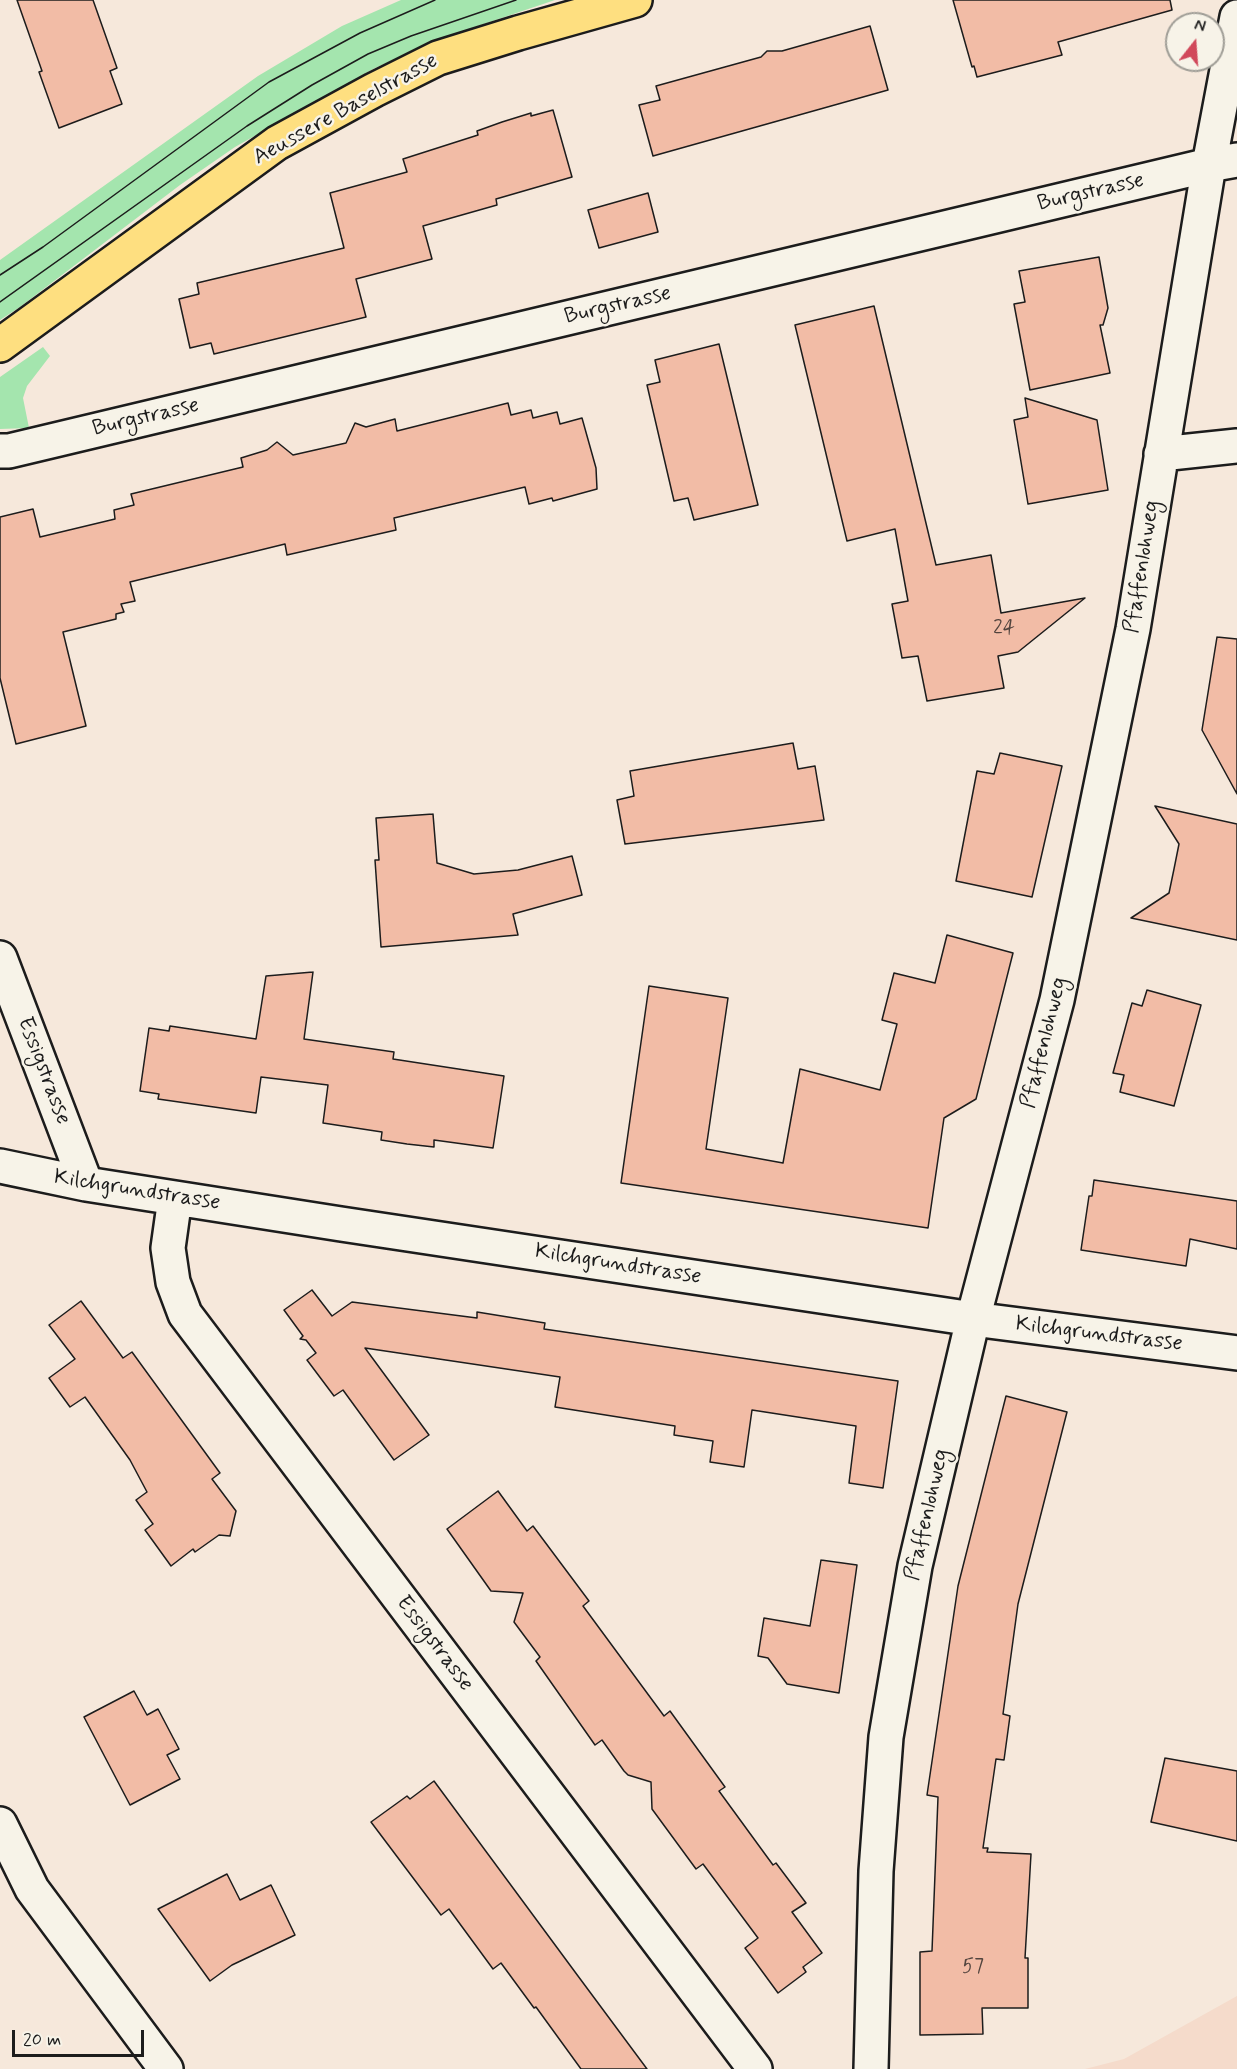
<!DOCTYPE html>
<style>
body{margin:0}
#map{position:relative;width:1237px;height:2069px;overflow:hidden;background:#f6e8db;font-family:Mynerve,sans-serif}
canvas{display:block}
.north{position:absolute;left:1165px;top:12px;width:60px;height:60px;box-sizing:border-box;background:#f7f3e8;border:2px solid #9f9d96;border-radius:50%;rotate:17deg;font-size:16px;font-weight:700;line-height:24px;text-align:center;color:#1c1c1c}
.north::after{content:'';display:block;margin:auto;width:21px;height:27px;background:#d1495b;clip-path:polygon(50% 0,100% 100%,50% 72%,0 100%)}
.scale{position:absolute;left:12px;top:2030px;width:132px;height:27px;box-sizing:border-box;border:3px solid #1c1c1c;border-top:0;padding-left:8px;font-size:18px;line-height:21px;white-space:nowrap;color:#1c1c1c;-webkit-text-stroke:4px #f7f3e8;paint-order:stroke}
</style>
<div id="map">
<canvas width="1237" height="2069"></canvas>
<div class="north">N</div>
<div class="scale">20 m</div>
</div>
<script>
const g = document.querySelector('canvas').getContext('2d');
g.lineJoin = 'round';
function fill(path, color) { g.fillStyle = color; g.fill(path, 'evenodd'); }
const toPath = rows => new Path2D(rows.map(r => 'M' + r).join(''));
function trace(path, color, width, dash) { g.strokeStyle = color; g.lineWidth = width; g.lineCap = dash ? 'butt' : 'round'; g.setLineDash(dash || []); g.stroke(path); }
function label(font, color, halo, rows, align = 'center') {
  g.font = font + ' Mynerve,sans-serif'; g.lineWidth = 5; g.setLineDash([]); g.textBaseline = 'middle'; g.strokeStyle = halo; g.fillStyle = color; for (const [text, x, y, turn = 0] of rows) {
    g.save(); g.translate(x, y); g.rotate((+turn || 0) * Math.PI / 180); g.textAlign = isNaN(turn) ? turn : align; if (halo) g.strokeText(text, 0, 0); g.fillText(text, 0, 0); g.restore();
  }
}
const built = toPath([
 [1237,1996,1237,2069,1085,2069,1124,2059]
]);
const green = toPath([
 [401,0,555,0,454,34,375,68,235,147,180,185,20,307,0,320,0,260,258,76,342,26],
 [43,347,50,356,27,386,23,398,29,428,0,429,0,377]
]);
const building = toPath([
 [17,0,93,0,117,68,110,71,122,104,59,128,39,72,42,71,17,0],
 [953,0,1170,0,1172,10,1058,42,1062,55,977,77,974,66,972,67,953,0],
 [870,26,888,90,653,156,639,105,660,100,656,86,761,57,767,51,782,51,870,26],
 [553,110,572,177,496,199,497,205,423,226,432,259,356,279,366,317,214,354,211,343,190,348,179,299,199,294,197,283,344,248,330,193,407,172,403,159,478,135,477,131,502,122,531,113,531,116,553,110],
 [648,193,658,232,599,248,588,210,648,193],
 [1099,257,1108,308,1103,325,1100,325,1110,373,1030,390,1014,304,1025,302,1019,271,1099,257],
 [874,306,936,565,991,555,1001,613,1085,598,1018,652,998,656,1004,688,927,701,918,656,902,658,892,604,908,601,895,529,847,541,795,325,874,306],
 [719,344,758,505,694,520,688,498,674,501,647,385,660,382,655,360,719,344],
 [1025,398,1097,420,1108,490,1028,504,1014,420,1028,417,1025,398],
 [508,403,511,415,531,410,533,418,557,412,560,424,582,418,596,468,597,489,553,501,552,498,529,504,525,487,394,518,396,530,287,555,285,544,130,582,135,601,121,604,124,612,116,614,116,619,63,632,86,726,16,744,0,678,0,517,33,509,40,537,115,519,114,510,134,505,131,494,243,467,241,458,267,450,277,442,293,455,346,443,355,423,366,427,395,419,397,431,508,403],
 [1217,637,1237,639,1237,794,1202,730,1217,637],
 [793,743,798,769,815,766,824,820,625,844,617,800,634,796,630,771,793,743],
 [1000,753,1062,766,1032,897,956,881,977,771,994,774,1000,753],
 [1155,806,1237,824,1237,940,1131,918,1169,893,1174,869,1179,844,1155,806],
 [433,814,437,863,474,874,518,870,572,856,582,895,513,914,518,935,381,947,375,860,379,860,376,818,433,814],
 [947,935,1013,953,976,1099,944,1118,928,1228,621,1183,649,986,728,998,706,1149,783,1163,800,1069,880,1090,897,1024,882,1020,894,973,935,983,947,935],
 [313,972,304,1039,394,1052,393,1059,504,1076,493,1148,434,1140,434,1147,407,1144,381,1140,382,1132,323,1123,328,1085,261,1077,256,1113,158,1099,159,1094,140,1091,149,1028,169,1031,170,1026,256,1039,266,976,313,972],
 [1147,990,1201,1005,1174,1106,1120,1092,1124,1075,1113,1073,1132,1003,1142,1006,1147,990],
 [1094,1180,1237,1201,1237,1249,1190,1239,1186,1266,1081,1250,1089,1196,1092,1196,1094,1180],
 [312,1290,332,1316,352,1302,477,1318,477,1312,545,1323,544,1329,898,1381,883,1488,849,1483,856,1426,752,1410,744,1467,710,1462,713,1441,674,1435,675,1426,555,1407,560,1377,365,1348,429,1435,394,1460,343,1390,334,1396,307,1360,316,1353,306,1340,300,1339,303,1336,284,1310,312,1290],
 [81,1301,123,1358,132,1352,220,1473,212,1479,236,1511,230,1536,219,1535,195,1552,193,1549,171,1566,145,1530,153,1524,136,1500,147,1492,130,1460,85,1397,70,1407,49,1378,75,1359,49,1325,81,1301],
 [1006,1396,1067,1412,1018,1604,1003,1714,1010,1716,1004,1760,996,1759,983,1848,988,1848,987,1852,1031,1854,1025,1958,1028,1958,1028,2008,982,2008,983,2034,920,2035,920,1952,932,1951,938,1797,927,1795,958,1586,1006,1396],
 [498,1491,527,1531,533,1526,589,1601,583,1606,664,1716,670,1711,725,1787,719,1791,773,1865,776,1863,806,1903,792,1912,822,1953,803,1967,806,1972,778,1993,745,1948,758,1938,703,1864,696,1869,652,1809,651,1782,628,1775,624,1771,602,1740,595,1745,536,1661,540,1657,514,1622,523,1593,491,1591,447,1529,498,1491],
 [821,1560,857,1565,839,1693,787,1684,768,1658,758,1656,764,1618,810,1626,821,1560],
 [134,1691,147,1715,158,1709,179,1749,167,1755,180,1779,130,1805,84,1717,134,1691],
 [1165,1758,1237,1771,1237,1841,1151,1822,1165,1758],
 [434,1781,578,1976,647,2069,581,2069,536,2007,534,2008,501,1963,493,1969,449,1909,441,1915,371,1822,407,1796,410,1799,434,1781],
 [227,1874,240,1900,271,1885,295,1935,232,1965,210,1981,158,1909,227,1874]
]);
const minor = toPath([
 [0,451,9,451,1209,165,1237,160],
 [1161,454,1237,446],
 [0,958,86,1184],
 [0,1166,86,1184,341,1224,973,1319,1237,1353],
 [175,1198,168,1248,173,1282,185,1314,755,2069],
 [0,1824,32,1889,166,2069],
 [871,2069,876,1871,886,1737,915,1566,973,1319,1057,1000,1133,629,1209,165,1237,17]
]);
const major = toPath([
 [0,345,277,143,374,90,438,58,518,33,635,0]
]);
const tram = toPath([
 [0,275,43,247,269,82,360,33,435,0],
 [0,302,247,126,312,85,368,54,411,36,516,0]
]);
const numberNames = [
 ["24",1004,629],
 ["57",973,1968]
];
const streetNames = [
 ["Aeussere Baselstrasse",346,110,-29],
 ["Burgstrasse",1091,193,-13],
 ["Burgstrasse",618,306,-13],
 ["Burgstrasse",146,418,-13],
 ["Pfaffenlohweg",1143,567,-81],
 ["Pfaffenlohweg",1045,1043,-76],
 ["Essigstrasse",43,1071,69],
 ["Kilchgrundstrasse",137,1191,9],
 ["Kilchgrundstrasse",618,1265,9],
 ["Kilchgrundstrasse",1099,1335,7],
 ["Pfaffenlohweg",928,1515,-77],
 ["Essigstrasse",434,1644,53]
];
fill(built, '#f5dbcb');
fill(green, '#a4e5ae');
fill(building, '#f2bca6');
trace(building, '#1c1c1c', 1.5);
trace(minor, '#1c1c1c', 38);
trace(major, '#1c1c1c', 38);
trace(minor, '#f7f3e8', 33);
trace(major, '#fedf80', 33);
trace(tram, '#1c1c1c', 1.5);
label('20px', '#52443e', null, numberNames);
label('22px', '#1c1c1c', '#f7f3e8', streetNames);
</script>
